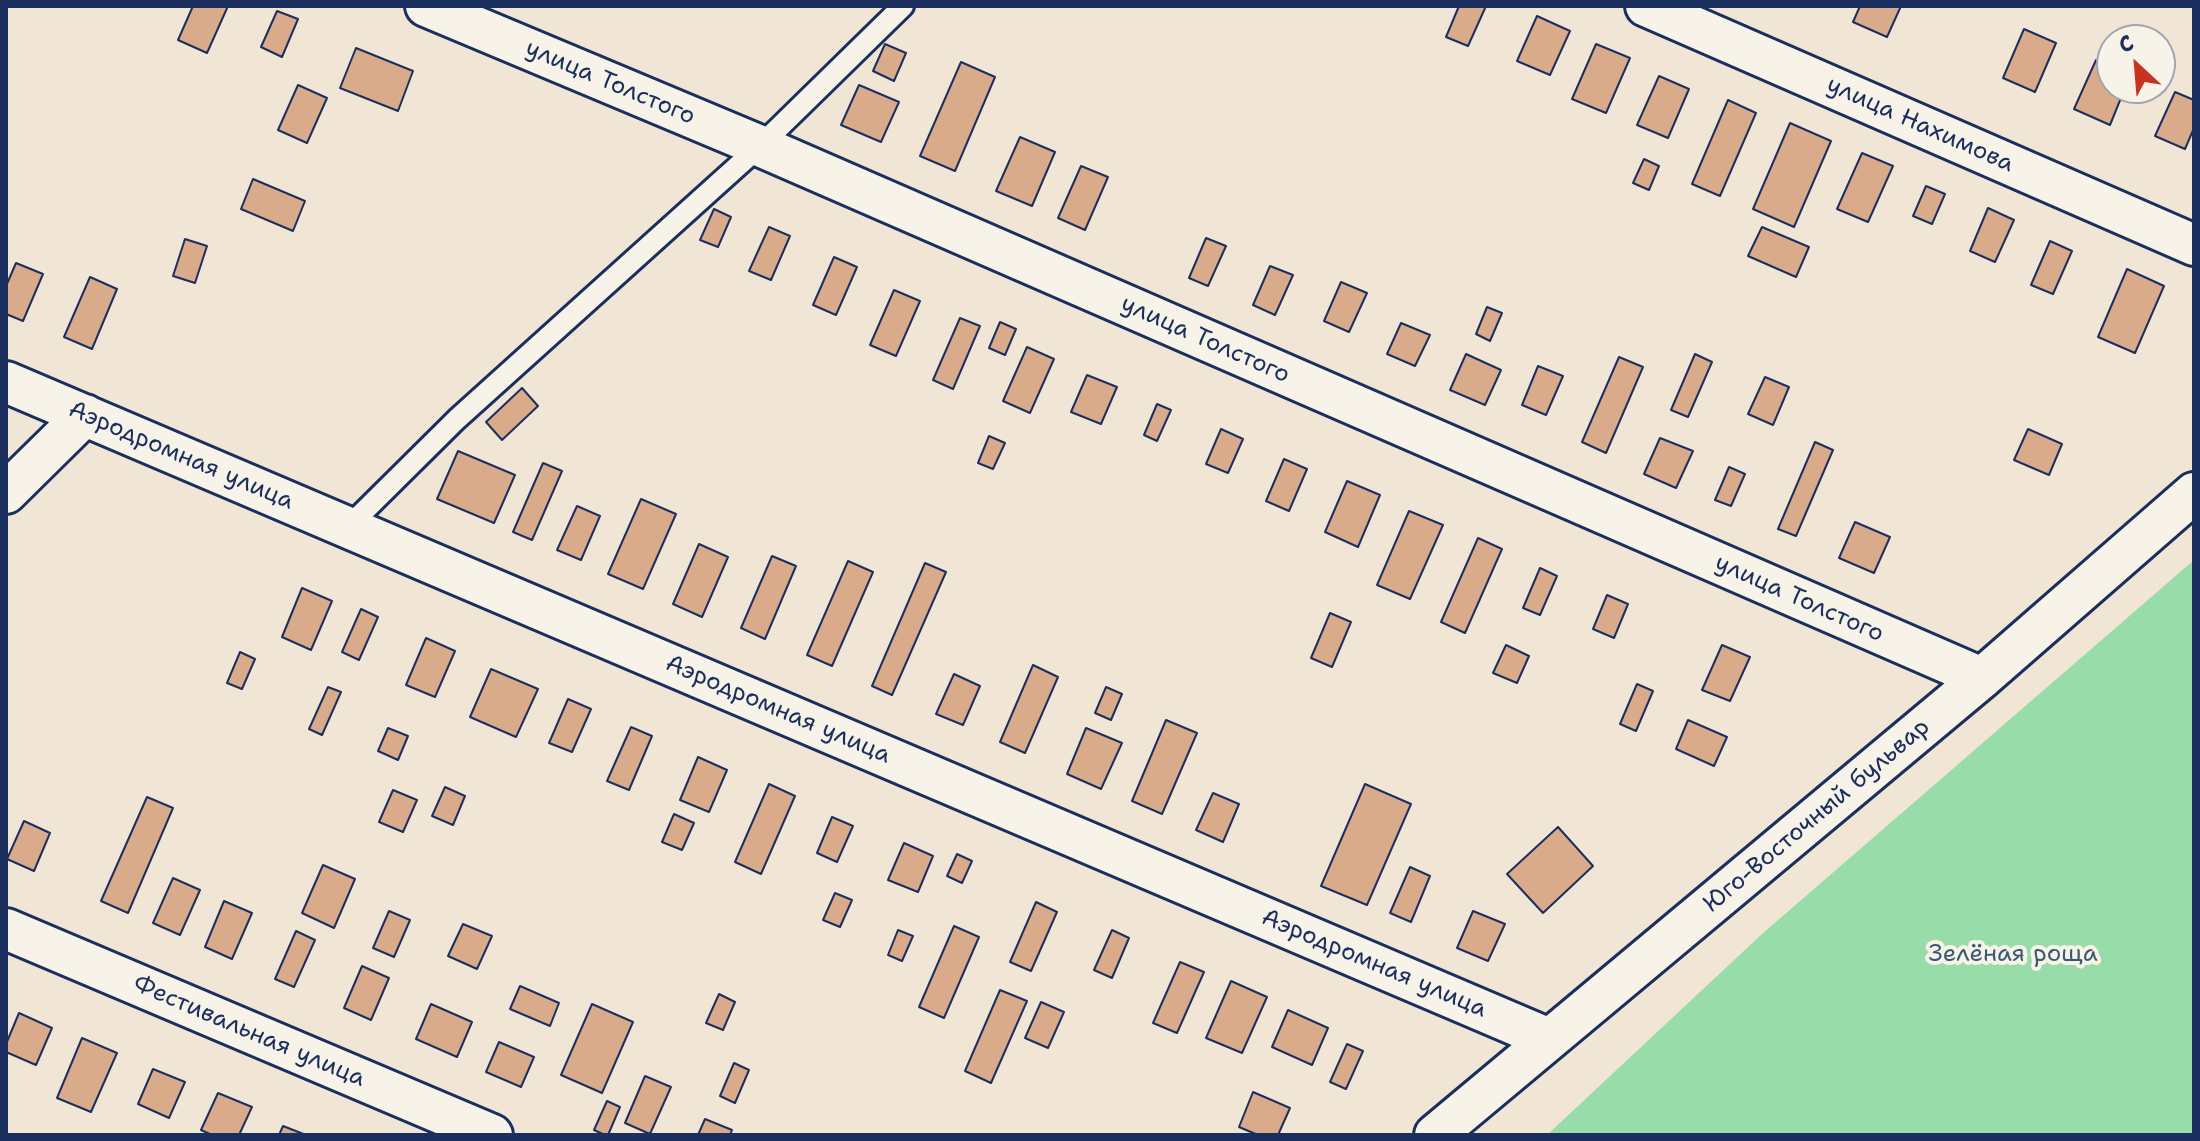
<!DOCTYPE html>
<meta charset="utf-8">
<style>
body{margin:0}
#map{position:relative;width:2200px;height:1141px;overflow:hidden;background:#f1e5d5;font-family:"Shantell Sans",sans-serif}
canvas{display:block}
.frame{position:absolute;inset:0;border:8px solid #1b2f5e;pointer-events:none}
.north{position:absolute;left:2096px;top:24px;width:80px;height:80px;box-sizing:border-box;background:#f7f3e8;border:2px solid #9fa5b1;border-radius:50%;rotate:334deg;font-size:22px;font-weight:700;line-height:32px;text-align:center;color:#1b2f5e}
.north::after{content:'';display:block;margin:auto;width:28px;height:36px;background:#c8321e;clip-path:polygon(50% 0,100% 100%,50% 72%,0 100%)}
</style>
<div id="map">
<canvas width="2200" height="1141"></canvas>
<div class="frame"></div>
<div class="north">С</div>
</div>
<script>
const g = document.querySelector('canvas').getContext('2d');
g.lineJoin = 'round';
function fill(path, color) { g.fillStyle = color; g.fill(path, 'evenodd'); }
const toPath = rows => new Path2D(rows.map(r => 'M' + r).join(''));
function trace(path, color, width, dash) { g.strokeStyle = color; g.lineWidth = width; g.lineCap = dash ? 'butt' : 'round'; g.setLineDash(dash || []); g.stroke(path); }
function label(font, color, halo, rows, align = 'center') {
  g.font = font + ' "Shantell Sans",sans-serif'; g.lineWidth = 8; g.setLineDash([]); g.textBaseline = 'middle'; g.strokeStyle = halo; g.fillStyle = color; for (const [text, x, y, turn = 0] of rows) {
    g.save(); g.translate(x, y); g.rotate((+turn || 0) * Math.PI / 180); g.textAlign = isNaN(turn) ? turn : align; if (halo) g.strokeText(text, 0, 0); g.fillText(text, 0, 0); g.restore();
  }
}
const green = toPath([
 [2194,560,2194,1135,1547,1135,1762,934]
]);
const building = toPath([
 [193,6,228,6,207,53,178,40,193,6],
 [1459,6,1486,6,1468,46,1446,37,1459,6],
 [1860,6,1901,6,1887,37,1853,22,1860,6],
 [277,11,298,19,282,57,261,47,277,11],
 [1537,16,1570,31,1550,75,1517,61,1537,16],
 [2024,29,2056,43,2035,92,2003,78,2024,29],
 [885,44,906,53,894,81,873,71,885,44],
 [1596,44,1630,58,1606,113,1572,99,1596,44],
 [356,48,413,71,398,111,340,88,356,48],
 [2096,60,2112,67,2112,88,2125,88,2110,125,2074,109,2096,60],
 [961,62,995,77,955,171,920,156,961,62],
 [1659,76,1689,89,1668,138,1637,125,1659,76],
 [298,85,327,98,307,143,278,130,298,85],
 [859,85,899,102,881,142,841,125,859,85],
 [2175,92,2194,100,2194,128,2185,149,2155,136,2175,92],
 [1728,100,1756,113,1720,196,1692,184,1728,100],
 [1790,123,1831,141,1794,227,1753,209,1790,123],
 [1020,137,1055,152,1032,206,996,191,1020,137],
 [1862,153,1893,166,1868,222,1837,209,1862,153],
 [1644,159,1659,166,1649,190,1633,183,1644,159],
 [1081,166,1108,177,1085,230,1058,218,1081,166],
 [253,179,305,201,293,231,241,209,253,179],
 [1926,186,1945,194,1932,224,1913,216,1926,186],
 [1988,208,2014,220,1995,262,1970,251,1988,208],
 [714,209,731,217,718,247,700,240,714,209],
 [769,227,790,236,771,280,749,271,769,227],
 [1762,227,1809,247,1796,277,1748,256,1762,227],
 [1206,238,1226,246,1208,286,1189,278,1206,238],
 [185,239,207,246,195,283,173,276,185,239],
 [2050,241,2072,251,2053,294,2031,285,2050,241],
 [834,257,857,267,836,315,813,305,834,257],
 [16,263,43,274,23,321,6,314,6,286,16,263],
 [1270,266,1293,275,1275,315,1253,305,1270,266],
 [2127,269,2164,286,2135,353,2098,337,2127,269],
 [90,277,117,289,92,349,64,337,90,277],
 [1341,282,1367,293,1349,332,1324,321,1341,282],
 [894,290,920,301,896,356,870,345,894,290],
 [1487,307,1502,313,1490,341,1476,334,1487,307],
 [960,318,980,326,953,389,933,380,960,318],
 [1000,322,1016,329,1005,355,989,348,1000,322],
 [1401,323,1430,335,1415,366,1387,354,1401,323],
 [1027,347,1054,359,1030,413,1003,401,1027,347],
 [1466,354,1501,370,1485,405,1450,390,1466,354],
 [1695,354,1712,362,1688,417,1671,410,1695,354],
 [1619,357,1643,367,1606,453,1582,442,1619,357],
 [1538,366,1563,376,1546,415,1522,405,1538,366],
 [1087,375,1117,387,1101,424,1071,412,1087,375],
 [1765,377,1789,387,1773,425,1748,414,1765,377],
 [522,388,538,406,502,440,486,422,522,388],
 [1157,404,1171,410,1157,441,1144,435,1157,404],
 [1221,429,1243,439,1228,473,1206,464,1221,429],
 [2028,429,2062,444,2049,475,2014,460,2028,429],
 [989,436,1005,443,993,469,978,463,989,436],
 [1660,438,1693,451,1676,488,1644,474,1660,438],
 [1815,442,1833,450,1796,536,1778,529,1815,442],
 [458,451,515,475,494,523,437,499,458,451],
 [1284,459,1307,469,1289,511,1266,501,1284,459],
 [543,463,562,471,532,540,513,532,543,463],
 [1729,467,1745,474,1731,506,1715,500,1729,467],
 [1347,481,1380,495,1358,547,1325,532,1347,481],
 [641,499,676,514,643,589,608,574,641,499],
 [577,506,600,516,581,560,557,550,577,506],
 [1409,511,1443,525,1410,599,1377,585,1409,511],
 [1855,522,1890,537,1874,573,1839,558,1855,522],
 [1478,538,1502,549,1465,633,1441,622,1478,538],
 [699,544,728,557,702,617,673,604,699,544],
 [772,556,796,566,765,639,741,628,772,556],
 [848,561,873,572,832,666,807,655,848,561],
 [925,563,946,572,892,695,872,686,925,563],
 [1540,568,1557,576,1540,615,1523,608,1540,568],
 [302,588,332,601,311,650,282,637,302,588],
 [1607,595,1628,604,1614,638,1593,629,1607,595],
 [361,609,378,617,359,660,342,652,361,609],
 [1330,613,1351,622,1332,667,1311,658,1330,613],
 [426,638,455,651,435,697,406,685,426,638],
 [1506,645,1529,656,1517,683,1493,673,1506,645],
 [1722,645,1750,657,1730,701,1702,690,1722,645],
 [240,652,255,659,242,689,227,683,240,652],
 [1033,665,1058,677,1025,753,1000,742,1033,665],
 [491,669,538,689,516,737,470,717,491,669],
 [954,674,980,686,963,725,936,714,954,674],
 [1637,684,1653,691,1636,731,1620,724,1637,684],
 [328,687,341,692,322,735,309,729,328,687],
 [1106,687,1122,694,1111,720,1095,713,1106,687],
 [568,699,591,709,572,752,549,743,568,699],
 [1166,720,1197,733,1162,814,1132,801,1166,720],
 [1688,720,1727,737,1714,766,1676,749,1688,720],
 [631,727,652,736,629,790,607,781,631,727],
 [388,728,408,736,398,760,378,751,388,728],
 [1086,728,1122,743,1101,789,1067,774,1086,728],
 [698,757,727,770,709,812,680,800,698,757],
 [769,784,795,796,761,874,735,862,769,784],
 [1365,784,1411,804,1367,905,1321,886,1365,784],
 [445,787,465,796,453,825,432,816,445,787],
 [393,790,417,800,403,832,379,822,393,790],
 [1213,793,1239,804,1223,842,1196,830,1213,793],
 [147,797,173,808,128,913,101,901,147,797],
 [674,814,694,823,682,850,662,842,674,814],
 [832,817,853,826,837,862,817,853,832,817],
 [24,821,50,833,34,871,7,859,24,821],
 [1558,827,1593,866,1543,913,1507,874,1558,827],
 [904,843,933,856,918,892,888,880,904,843],
 [957,854,972,861,962,883,947,876,957,854],
 [323,865,355,879,334,928,302,913,323,865],
 [1410,867,1430,876,1411,922,1390,913,1410,867],
 [173,878,200,890,180,935,153,923,173,878],
 [835,893,852,900,840,927,823,920,835,893],
 [224,901,252,913,232,959,205,947,224,901],
 [1036,902,1057,912,1031,971,1010,962,1036,902],
 [389,911,410,920,394,957,373,948,389,911],
 [1473,911,1505,924,1488,961,1457,948,1473,911],
 [463,924,492,936,477,969,448,956,463,924],
 [954,926,979,937,944,1018,919,1007,954,926],
 [898,930,913,936,902,961,888,955,898,930],
 [1112,930,1129,938,1112,978,1094,970,1112,930],
 [296,931,315,940,294,987,275,979,296,931],
 [1180,962,1204,972,1177,1033,1153,1023,1180,962],
 [362,966,389,978,371,1020,344,1008,362,966],
 [1231,981,1267,997,1242,1053,1206,1038,1231,981],
 [520,986,559,1003,550,1026,510,1009,520,986],
 [1000,990,1027,1001,991,1083,965,1071,1000,990],
 [719,994,735,1002,723,1030,706,1023,719,994],
 [1041,1002,1064,1012,1048,1048,1025,1038,1041,1002],
 [431,1004,472,1022,457,1057,416,1039,431,1004],
 [592,1004,633,1022,602,1093,561,1075,592,1004],
 [1288,1010,1328,1028,1312,1065,1272,1047,1288,1010],
 [19,1013,52,1028,36,1065,6,1052,6,1044,19,1013],
 [82,1038,117,1053,91,1112,57,1098,82,1038],
 [499,1042,534,1057,521,1087,486,1072,499,1042],
 [1347,1044,1363,1051,1346,1089,1330,1082,1347,1044],
 [734,1063,749,1070,735,1103,720,1096,734,1063],
 [153,1069,185,1082,169,1118,138,1104,153,1069],
 [645,1076,671,1087,650,1134,625,1123,645,1076],
 [1253,1092,1290,1108,1278,1135,1258,1135,1239,1127,1253,1092],
 [218,1093,252,1107,239,1135,212,1135,201,1130,218,1093],
 [607,1101,620,1107,608,1135,605,1135,594,1130,607,1101],
 [705,1119,732,1130,730,1135,698,1135,705,1119],
 [283,1126,306,1135,279,1135,283,1126]
]);
const service = toPath([
 [348,527,457,419,760,146,903,6]
]);
const minor = toPath([
 [426,6,760,146,1982,678],
 [1646,6,2194,245],
 [6,382,1549,1039],
 [6,493,85,415],
 [6,929,492,1135],
 [1435,1135,1982,678,2194,493]
]);
const streetNames = [
 ["улица Толстого",610,83,23],
 ["улица Нахимова",1920,125,24],
 ["улица Толстого",1205,340,24],
 ["Аэродромная улица",181,456,23],
 ["улица Толстого",1799,599,24],
 ["Аэродромная улица",778,710,23],
 ["Юго-Восточный бульвар",1817,816,-40],
 ["Аэродромная улица",1374,964,23],
 ["Фестивальная улица",249,1032,23]
];
const parkNames = [
 ["Зелёная роща",2013,955]
];
fill(green, '#97dca9');
fill(building, '#d9ab8a');
trace(building, '#1b2f5e', 2);
trace(service, '#1b2f5e', 26);
trace(minor, '#1b2f5e', 46);
trace(service, '#f7f3e8', 20);
trace(minor, '#f7f3e8', 40);
label('24px', '#1b2f5e', '#f7f3e8', streetNames);
label('24px', '#3a5a71', '#f7f3e8', parkNames);
</script>
